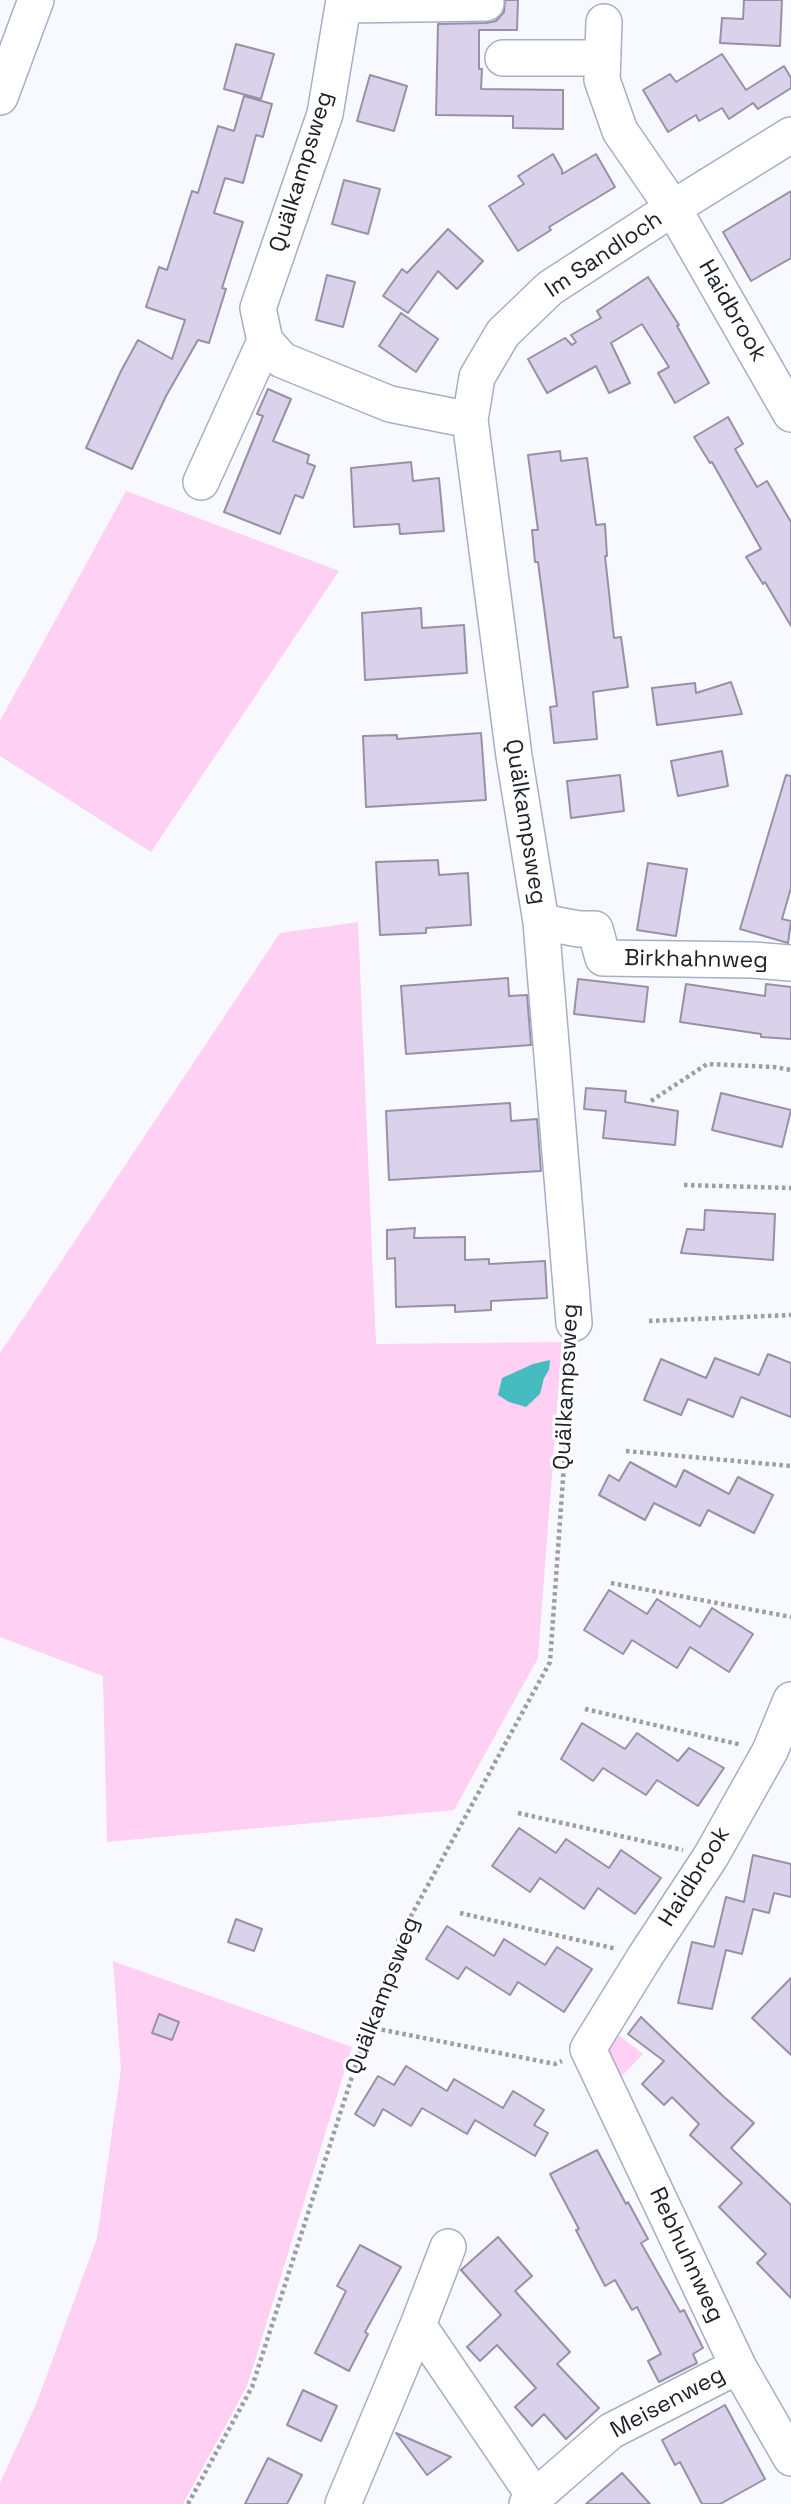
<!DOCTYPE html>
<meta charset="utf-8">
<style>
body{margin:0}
canvas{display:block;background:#f7f9fe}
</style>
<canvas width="791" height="2504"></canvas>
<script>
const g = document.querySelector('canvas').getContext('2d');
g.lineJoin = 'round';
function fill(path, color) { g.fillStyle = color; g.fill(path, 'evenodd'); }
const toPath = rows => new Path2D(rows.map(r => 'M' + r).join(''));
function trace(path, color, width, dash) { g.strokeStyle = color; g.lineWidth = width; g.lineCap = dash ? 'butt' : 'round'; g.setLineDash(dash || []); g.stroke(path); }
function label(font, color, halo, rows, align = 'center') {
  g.font = font + ' "Space Grotesk",sans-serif'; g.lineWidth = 6; g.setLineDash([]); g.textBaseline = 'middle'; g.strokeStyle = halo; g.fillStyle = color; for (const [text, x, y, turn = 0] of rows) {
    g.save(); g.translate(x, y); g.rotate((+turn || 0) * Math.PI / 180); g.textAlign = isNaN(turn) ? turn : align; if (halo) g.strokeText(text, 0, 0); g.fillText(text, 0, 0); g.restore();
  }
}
const green = toPath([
 [126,491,339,571,151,852,0,756,0,721],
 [358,922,376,1344,562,1342,538,1658,454,1810,107,1842,103,1676,0,1637,0,1353,280,933],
 [113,1961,352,2047,247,2386,183,2504,0,2504,0,2483,37,2402,97,2238,121,2069],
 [612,2030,643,2054,621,2077,608,2053,608,2040]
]);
const water = toPath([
 [550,1360,549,1370,544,1378,540,1394,526,1407,509,1402,498,1395,502,1378,533,1364]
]);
const building = toPath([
 [505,0,518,0,517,30,479,30,479,69,482,69,481,89,563,90,563,129,513,128,513,116,436,115,438,24,486,23,496,21,504,12,505,0],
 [744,0,782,0,780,46,720,43,722,18,743,19,744,0],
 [236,44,274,54,261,99,224,89,236,44],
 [722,54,746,90,784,66,791,78,791,88,758,109,753,103,729,119,722,108,699,121,696,115,668,132,643,90,670,74,676,82,722,54],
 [370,75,407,86,394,131,357,121,370,75],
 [244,96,272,104,263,137,256,135,243,183,225,178,214,213,243,222,222,288,226,289,209,343,198,340,166,396,132,469,86,448,121,371,138,340,172,359,185,320,146,307,159,267,167,270,192,191,198,193,218,126,234,131,244,96],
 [553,154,562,170,562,174,596,154,615,187,549,227,551,230,518,251,489,206,524,184,518,176,553,154],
 [344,180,380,189,368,234,332,224,344,180],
 [791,191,791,258,751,281,723,232,791,191],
 [448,229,483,261,457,289,438,271,408,313,383,296,402,269,407,273,448,229],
 [327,275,355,282,343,327,316,320,327,275],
 [648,277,679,325,677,326,709,383,675,403,658,373,669,367,642,324,611,343,630,383,609,393,596,366,547,393,528,359,565,338,572,345,576,342,571,335,601,318,597,311,648,277],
 [401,313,438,339,416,372,379,346,401,313],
 [268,389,291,399,273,441,309,455,307,463,315,466,303,498,295,495,280,534,224,512,263,416,257,414,268,389],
 [728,417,743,444,735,449,757,487,767,481,791,522,791,626,765,582,763,584,746,557,761,549,712,462,710,463,694,437,728,417],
 [560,451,561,461,587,458,596,525,605,524,607,556,605,556,614,638,621,637,628,687,593,692,597,739,554,743,550,707,557,706,538,562,535,562,532,530,538,530,528,455,560,451],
 [411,462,413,481,439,478,444,531,400,534,399,524,354,527,351,468,411,462],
 [421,608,422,628,464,625,467,673,365,680,362,613,421,608],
 [731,682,742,714,657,725,652,688,695,683,696,693,731,682],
 [481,733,486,800,366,807,363,736,397,735,397,739,481,733],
 [722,751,728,786,678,796,671,761,722,751],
 [620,775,624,811,571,818,567,781,620,775],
 [786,775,791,776,791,888,782,919,791,921,788,943,740,929,786,775],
 [438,860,439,875,468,873,471,925,426,928,426,933,380,935,376,862,438,860],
 [648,863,687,869,676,936,637,930,648,863],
 [508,978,509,996,527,995,531,1045,406,1054,401,986,508,978],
 [578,979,648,987,644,1022,574,1014,578,979],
 [686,984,765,996,766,984,791,987,791,1039,761,1037,761,1034,680,1022,686,984],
 [586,1088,626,1091,625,1102,678,1111,675,1145,603,1138,606,1111,584,1109,586,1088],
 [721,1093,791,1110,782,1147,712,1130,721,1093],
 [510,1103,511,1121,537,1119,541,1171,389,1180,386,1111,510,1103],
 [705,1210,775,1214,773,1260,681,1253,687,1229,704,1230,705,1210],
 [415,1228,414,1238,465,1237,465,1260,489,1259,489,1264,545,1261,547,1298,491,1301,491,1310,455,1312,455,1305,396,1307,395,1258,387,1259,387,1230,415,1228],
 [768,1354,791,1363,791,1417,741,1397,733,1417,688,1399,681,1415,644,1400,661,1359,706,1378,715,1358,759,1375,768,1354],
 [630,1462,676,1487,684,1470,729,1494,738,1477,773,1495,754,1533,708,1510,700,1526,654,1503,645,1520,599,1495,609,1475,619,1481,630,1462],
 [609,1590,647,1614,657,1599,700,1627,712,1608,753,1634,729,1672,690,1647,677,1668,632,1640,623,1654,584,1630,609,1590],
 [582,1723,625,1749,637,1733,678,1761,689,1748,724,1768,698,1806,657,1780,646,1795,603,1768,593,1781,561,1759,582,1723],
 [519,1828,556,1853,566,1839,609,1868,621,1850,661,1878,635,1914,598,1888,584,1909,540,1878,530,1892,492,1866,519,1828],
 [753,1855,791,1864,791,1897,774,1893,769,1913,753,1909,742,1954,726,1950,712,2009,678,2003,692,1942,714,1947,726,1897,744,1902,753,1855],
 [236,1919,262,1929,254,1951,228,1942,236,1919],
 [447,1926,494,1956,504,1939,545,1965,557,1947,592,1969,564,2012,518,1982,510,1995,466,1967,458,1979,426,1959,447,1926],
 [791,1978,791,2055,752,2018,791,1978],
 [159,2014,179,2022,172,2040,152,2033,159,2014],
 [641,2017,724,2097,754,2123,731,2148,791,2205,791,2298,757,2263,766,2254,719,2207,742,2183,690,2135,699,2124,672,2097,664,2105,642,2084,664,2061,628,2034,641,2017],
 [406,2066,447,2091,454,2079,503,2108,513,2091,544,2110,534,2125,548,2133,535,2156,475,2120,467,2134,422,2108,411,2126,383,2109,374,2126,355,2114,378,2076,394,2085,406,2066],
 [597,2150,626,2204,628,2202,648,2239,641,2243,680,2312,684,2310,703,2348,693,2354,697,2363,659,2382,648,2361,661,2354,637,2307,632,2310,615,2280,605,2286,576,2230,579,2229,550,2174,597,2150],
 [498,2237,532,2276,515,2291,570,2352,557,2364,599,2408,566,2439,544,2414,532,2426,515,2407,536,2388,497,2345,480,2361,467,2347,501,2315,461,2270,498,2237],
 [360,2245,401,2267,365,2332,368,2334,349,2371,315,2353,346,2291,337,2286,360,2245],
 [303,2390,337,2406,321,2441,287,2425,303,2390],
 [725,2405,765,2479,720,2504,702,2504,680,2462,675,2465,662,2440,725,2405],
 [396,2433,451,2457,427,2475,396,2433],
 [268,2458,302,2475,287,2504,245,2504,268,2458],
 [622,2473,650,2504,586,2504,622,2473]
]);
const path = toPath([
 [651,1101,707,1064,774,1067,791,1070],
 [684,1185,791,1188],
 [649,1321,791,1315],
 [626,1451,791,1466],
 [611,1583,791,1617],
 [585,1709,742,1745],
 [518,1813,683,1850],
 [460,1913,617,1949],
 [368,2027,555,2064,562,2061],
 [188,2504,252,2387,368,2027,399,1938,550,1662,572,1352]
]);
const minor = toPath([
 [344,0,325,114,258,308,265,341,282,360,390,404,470,420],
 [345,5,486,3],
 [604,22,602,80,620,131,673,208,791,414],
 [503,58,603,58],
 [0,97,36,0],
 [201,482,265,341],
 [541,922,579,929,595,929,603,958,753,960,791,963],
 [574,1323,541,922,514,756,470,420,477,377,503,333,550,288,673,208,791,135],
 [791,1700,770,1751,711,1856,646,1955,588,2049,738,2366,791,2458],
 [418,2325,535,2497],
 [343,2504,418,2325,448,2247],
 [527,2504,611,2431,738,2366]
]);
const streetNames = [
 ["Quälkampsweg",302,172,-73],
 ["Im Sandloch",604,255,-34],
 ["Haidbrook",732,311,60],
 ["Quälkampsweg",525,822,81],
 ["Birkhahnweg",696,960,1],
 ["Quälkampsweg",567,1387,-87],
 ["Haidbrook",695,1877,-58],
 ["Quälkampsweg",383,1996,-69],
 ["Rebhuhnweg",686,2255,65],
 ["Meisenweg",668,2403,-28]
];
fill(green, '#fed0f4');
fill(water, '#46bcc1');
fill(building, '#dad2ea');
trace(building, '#9890a7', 2);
trace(minor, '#a5afc5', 38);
trace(path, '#9c9ea5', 4.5, [3.5, 3.5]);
trace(minor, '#fff', 35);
label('23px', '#1c2028', '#fff', streetNames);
</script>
